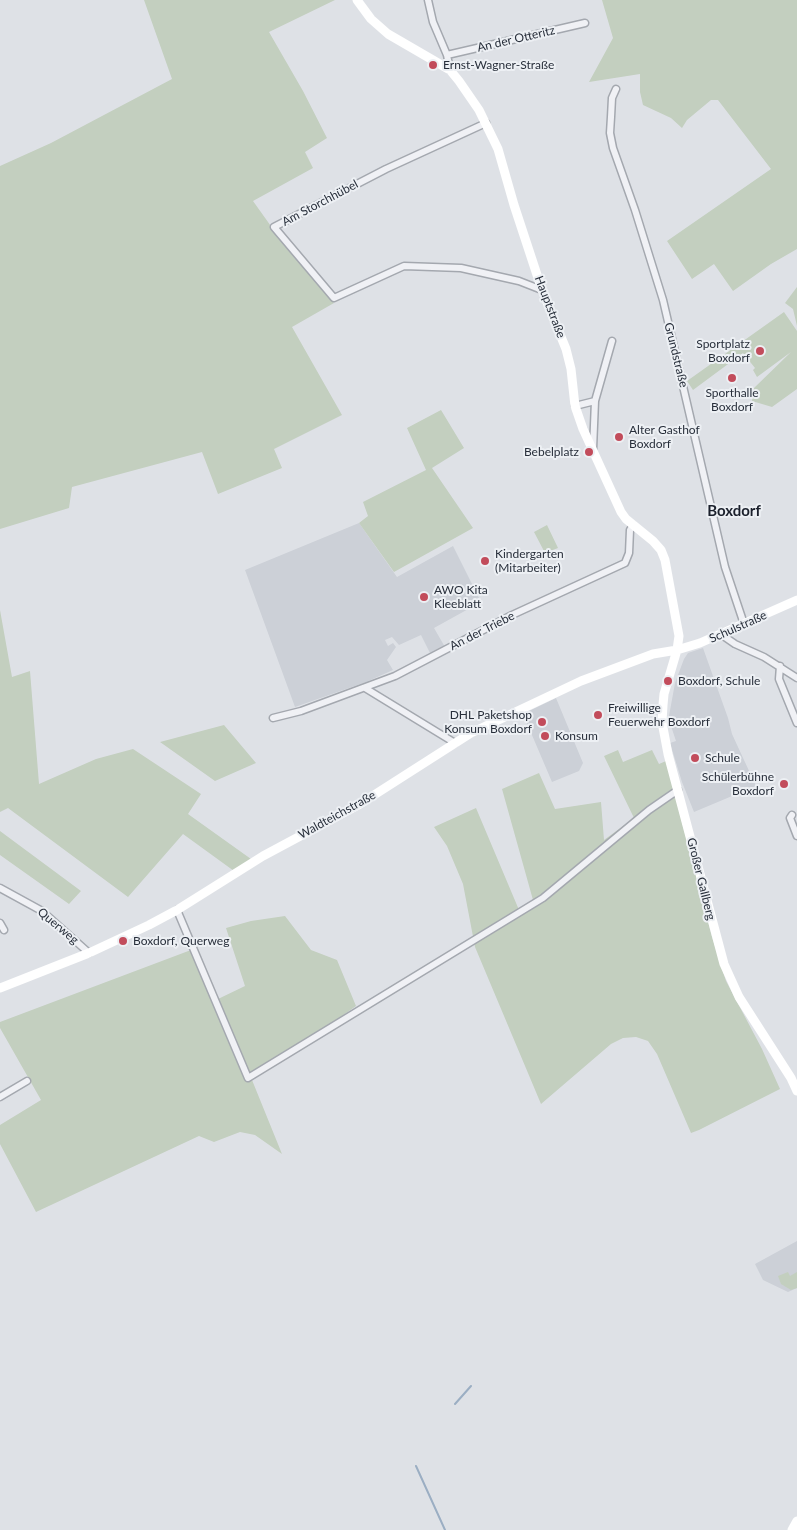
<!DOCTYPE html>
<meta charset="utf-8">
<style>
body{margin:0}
canvas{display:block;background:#dee1e6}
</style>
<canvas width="797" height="1530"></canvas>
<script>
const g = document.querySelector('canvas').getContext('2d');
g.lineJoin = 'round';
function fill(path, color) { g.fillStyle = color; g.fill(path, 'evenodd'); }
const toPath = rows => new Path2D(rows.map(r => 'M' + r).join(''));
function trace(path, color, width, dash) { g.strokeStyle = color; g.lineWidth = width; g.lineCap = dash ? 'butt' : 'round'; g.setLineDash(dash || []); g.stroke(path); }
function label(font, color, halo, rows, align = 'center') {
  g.font = font + ' Lato,sans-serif'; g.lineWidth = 4; g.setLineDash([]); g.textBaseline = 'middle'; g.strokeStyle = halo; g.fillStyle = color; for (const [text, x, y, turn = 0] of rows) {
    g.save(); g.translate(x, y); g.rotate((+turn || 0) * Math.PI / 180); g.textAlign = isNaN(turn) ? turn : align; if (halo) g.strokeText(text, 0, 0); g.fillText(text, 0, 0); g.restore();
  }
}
const built = toPath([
 [359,523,397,577,453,546,481,602,434,628,445,647,430,653,421,635,399,645,392,637,385,640,388,646,393,643,396,647,387,660,393,670,366,682,295,707,245,570],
 [703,648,728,718,732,734,756,786,694,812,682,782,670,743,676,741,671,726,669,716,675,683,684,659,688,653],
 [556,698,583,763,579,771,552,782,523,714],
 [797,1241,797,1288,788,1292,763,1280,755,1264]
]);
const green = toPath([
 [144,0,335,0,269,32,303,91,327,138,305,152,313,168,253,201,273,229,334,303,292,327,342,415,274,449,282,468,218,494,202,452,72,487,69,508,0,529,0,166,51,143,172,79],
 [602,0,797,0,797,249,771,264,733,291,714,264,692,279,667,241,771,169,718,100,711,100,687,120,682,128,671,118,643,105,640,92,640,74,589,82,613,38],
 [797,287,797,326,793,309,785,303],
 [784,312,797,331,797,389,772,407,752,401,754,388,791,352,757,377,753,370,755,368,743,353,693,390,687,381],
 [441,410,464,448,432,468,473,528,394,572,359,523,368,516,363,502,426,470,407,428],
 [547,525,558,548,545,553,534,532],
 [0,610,12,677,30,671,39,784,96,759,133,749,201,794,188,814,251,859,234,871,183,834,128,897,8,808,0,812],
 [224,725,256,763,215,781,160,742],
 [618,750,623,762,652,750,659,764,666,761,712,937,726,981,762,1049,780,1089,699,1130,691,1133,657,1054,648,1041,636,1037,623,1038,611,1044,541,1104,475,947,463,884,447,846,434,827,476,808,519,910,533,900,502,789,539,773,555,809,601,802,604,840,634,818,604,756],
 [0,831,81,891,69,904,0,855],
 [285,916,311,950,337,960,356,1006,252,1080,282,1154,255,1135,240,1132,214,1142,199,1136,36,1212,0,1144,0,1125,41,1100,0,1028,0,1022,191,950,218,999,245,986,226,928,251,921],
 [788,1272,790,1276,797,1272,797,1288,791,1290,781,1284,778,1276]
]);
const stream = toPath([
 [455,1404,471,1386],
 [416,1466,445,1530]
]);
const street = toPath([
 [428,0,433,22,447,55,450,70],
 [447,55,585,23],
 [616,89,612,98,611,117,610,133,613,148,635,210,663,300,725,567,744,624],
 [486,123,386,169,274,227,334,298,404,266,461,268,519,281,542,290],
 [595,401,612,341],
 [575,406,595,401,593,449],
 [722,635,735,644,764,657,797,678],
 [780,666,779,679,797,723],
 [365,688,455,743],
 [273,718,301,711,395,676,512,615,625,563,629,553,630,530,633,525],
 [792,815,790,818,797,836],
 [0,888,42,911,89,953],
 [177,910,248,1078,543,898,649,810,678,790],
 [0,923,4,930],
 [0,1097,27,1081]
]);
const secondary = toPath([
 [357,0,371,19,388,34,450,70,459,81,479,110,498,149,514,205,542,290,566,349,571,369,575,406,583,429,621,512,626,519,653,541,661,550,665,560,679,636,677,650,664,694,663,705,662,722,668,754,724,964,739,997,791,1078,797,1091],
 [0,988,89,953,149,925,177,910,263,856,360,804,471,733,581,681,653,654,677,650,700,643,797,600],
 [792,1530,797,1521]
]);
const markers = [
 [433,65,5,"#c24c5b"],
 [760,351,5,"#c24c5b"],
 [732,378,5,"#c24c5b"],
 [619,437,5,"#c24c5b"],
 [589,452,5,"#c24c5b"],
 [485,561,5,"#c24c5b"],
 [424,597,5,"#c24c5b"],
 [668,681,5,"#c24c5b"],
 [598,715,5,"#c24c5b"],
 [542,722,5,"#c24c5b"],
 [545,736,5,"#c24c5b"],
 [695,758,5,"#c24c5b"],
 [784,784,5,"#c24c5b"],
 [123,941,5,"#c24c5b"]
];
const streetNames = [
 ["An der Otteritz",516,39,-13],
 ["Am Storchhübel",320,203,-28],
 ["Hauptstraße",550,307,69],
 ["Grundstraße",676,355,76],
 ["Schulstraße",738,627,-24],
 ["An der Triebe",482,631,-27],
 ["Waldteichstraße",337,815,-29],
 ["Großer Gallberg",701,879,76],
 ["Querweg",58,926,40]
];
const poiNames = [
 ["Ernst-Wagner-Straße",443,65],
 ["Sportplatz",750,344,"right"],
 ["Boxdorf",750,358,"right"],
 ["Sporthalle",732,393,"center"],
 ["Boxdorf",732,407,"center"],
 ["Alter Gasthof",629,430],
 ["Boxdorf",629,444],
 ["Bebelplatz",579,452,"right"],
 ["Kindergarten",495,554],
 ["(Mitarbeiter)",495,568],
 ["AWO Kita",434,590],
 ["Kleeblatt",434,604],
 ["Boxdorf, Schule",678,681],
 ["Freiwillige",608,708],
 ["Feuerwehr Boxdorf",608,722],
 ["DHL Paketshop",532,715,"right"],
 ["Konsum Boxdorf",532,729,"right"],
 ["Konsum",555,736],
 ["Schule",705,758],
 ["Schülerbühne",774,777,"right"],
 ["Boxdorf",774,791,"right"],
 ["Boxdorf, Querweg",133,941]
];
const quarterNames = [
 ["Boxdorf",734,511]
];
fill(built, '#ccd0d7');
fill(green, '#c3cfbf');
trace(stream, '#9baec3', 2);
trace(street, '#a4a8af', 9);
trace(street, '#f0f1f5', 6);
trace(secondary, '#fff', 9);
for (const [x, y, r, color] of markers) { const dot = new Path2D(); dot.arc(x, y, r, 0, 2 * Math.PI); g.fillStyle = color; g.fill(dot); trace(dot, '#edf0f4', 2); }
label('12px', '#282f3b', '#edf0f4', streetNames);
label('12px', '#282f3b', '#edf0f4', poiNames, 'left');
label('bold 15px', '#1b202c', '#edf0f4', quarterNames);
</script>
